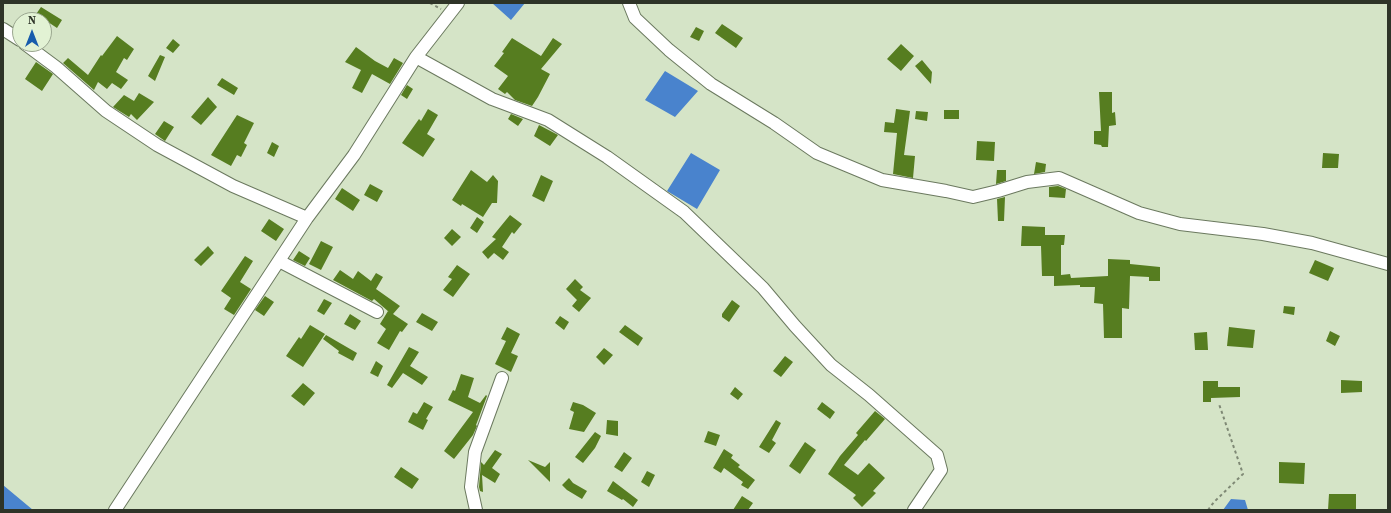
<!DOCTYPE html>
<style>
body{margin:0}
#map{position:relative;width:1391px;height:513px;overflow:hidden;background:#d5e4c7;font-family:"Source Serif 4",serif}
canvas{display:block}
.frame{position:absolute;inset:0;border:4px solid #2e3428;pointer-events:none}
.north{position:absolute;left:12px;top:12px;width:40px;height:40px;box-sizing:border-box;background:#e2f2d4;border:1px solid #9aa68f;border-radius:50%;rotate:0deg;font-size:11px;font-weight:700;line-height:16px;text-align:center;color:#2e3428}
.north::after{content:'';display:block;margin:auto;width:14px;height:18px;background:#175cac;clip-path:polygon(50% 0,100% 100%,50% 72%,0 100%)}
</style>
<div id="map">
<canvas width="1391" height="513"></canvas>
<div class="frame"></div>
<div class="north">N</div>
</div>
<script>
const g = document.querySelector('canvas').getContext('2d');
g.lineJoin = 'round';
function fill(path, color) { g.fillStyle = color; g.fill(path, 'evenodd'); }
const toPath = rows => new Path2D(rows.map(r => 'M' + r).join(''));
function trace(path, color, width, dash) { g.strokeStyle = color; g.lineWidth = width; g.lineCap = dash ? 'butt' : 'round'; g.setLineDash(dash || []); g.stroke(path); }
const water = toPath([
 [492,3,525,3,511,20],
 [665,71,698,91,675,117,645,100],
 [691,153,720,170,697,209,667,191],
 [3,485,33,510,3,510],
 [1231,499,1245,500,1248,510,1223,510]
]);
const building = toPath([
 [41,7,62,20,57,28,45,20,32,20],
 [722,24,743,38,736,48,715,33],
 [696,27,704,31,699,41,690,37],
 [117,36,134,49,127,60,124,58,116,72,128,80,121,89,112,83,107,89,98,82,94,90,63,63,68,58,88,75,101,55,102,56],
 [512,38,541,56,553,38,562,44,541,69,550,74,538,97,532,106,515,100,507,92,505,94,498,89,508,76,494,66,504,53,502,52],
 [173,39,180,45,173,53,166,48],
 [901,44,914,56,901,71,887,59],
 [356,47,375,61,388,68,394,58,403,63,390,84,372,74,362,93,352,88,361,70,345,62],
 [160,55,165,57,155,81,148,76],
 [922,60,932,72,931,84,915,66],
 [36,62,53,74,42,91,25,79],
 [222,78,238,88,234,95,217,85],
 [407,85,413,89,407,99,401,95],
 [1099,92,1112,92,1112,113,1115,112,1116,125,1109,126,1108,147,1102,147,1101,145,1094,144,1094,131,1101,131],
 [139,93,154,102,137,120,131,114,129,117,113,107,124,95,134,101],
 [208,97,217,107,201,125,191,117],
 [428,109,438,115,427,134,435,139,423,157,402,143,419,119,421,121],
 [896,109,910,111,904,155,915,156,913,178,893,174,897,133,884,132,885,122,894,123],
 [944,110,959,110,959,119,944,119],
 [916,111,928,112,927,121,915,119],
 [511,114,523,119,518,126,508,119],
 [237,115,254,123,244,143,247,145,241,157,237,155,231,166,211,155],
 [164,121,174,127,165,141,155,134],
 [539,125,558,135,550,146,534,136],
 [977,141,995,142,994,161,976,160],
 [272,142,279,146,274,157,267,153],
 [1323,153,1339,154,1338,168,1322,168],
 [1036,162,1046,164,1045,172,1034,174],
 [471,170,487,182,493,175,498,181,497,203,492,203,483,217,462,204,461,206,452,200],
 [997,170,1006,170,1006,181,996,184],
 [541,175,553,181,544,202,532,196],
 [370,184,383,191,377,202,364,195],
 [1058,186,1066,189,1065,198,1049,197,1049,187],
 [342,188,360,200,353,211,335,199],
 [1005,197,1004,221,998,221,997,199],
 [510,215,522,224,514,234,512,232,502,247,509,252,503,260,494,253,488,259,482,252,496,239,492,237],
 [477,217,484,222,477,233,470,228],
 [269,219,284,229,276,241,261,231],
 [1022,226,1045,227,1045,235,1065,235,1064,245,1061,245,1061,275,1070,274,1071,278,1108,276,1108,259,1130,260,1130,264,1160,267,1160,281,1149,281,1149,277,1130,276,1129,309,1122,308,1122,338,1104,338,1103,304,1094,303,1095,287,1080,287,1080,285,1054,286,1054,276,1042,276,1041,246,1021,246],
 [452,229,461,237,452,246,444,238],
 [321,241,333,247,321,270,309,264],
 [208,246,214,253,201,266,194,260],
 [299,251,310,258,305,266,293,260],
 [245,256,253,261,240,282,251,289,234,315,224,309,231,298,221,291],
 [1315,260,1334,268,1328,281,1309,273],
 [457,265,470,274,453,297,443,290,452,279,448,277],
 [340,270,353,279,358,271,371,281,376,273,383,277,376,289,400,306,393,314,408,324,402,332,400,331,389,350,377,343,386,329,380,324,388,311,389,312,374,299,372,301,333,280],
 [575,279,583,287,580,290,591,298,579,312,572,306,577,300,566,289],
 [265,296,274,302,264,316,255,310],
 [324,299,332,303,324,315,317,311],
 [732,300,740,306,729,322,722,317,722,314],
 [1284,306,1295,307,1294,315,1283,313],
 [422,313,438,322,432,331,416,322],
 [350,314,361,321,355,330,344,324],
 [560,316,569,322,564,330,555,323],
 [310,325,325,334,303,367,286,356,299,337,301,339],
 [625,325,643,338,638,346,619,332],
 [507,327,520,334,511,353,518,356,511,372,495,364,506,341,501,339],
 [1229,327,1255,330,1253,348,1227,346],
 [1330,331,1340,336,1335,346,1326,341],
 [1207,332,1208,350,1195,350,1194,333],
 [326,335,357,353,353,361,338,353,339,351,323,339],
 [409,347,419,352,410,366,428,377,422,385,403,373,392,388,387,385],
 [604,348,613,355,604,365,596,357],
 [785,356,793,362,781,377,773,371],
 [376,361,383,366,378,377,370,373],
 [461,374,474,378,468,397,480,403,486,395,487,396,476,425,477,426,473,435,454,459,444,451,473,412,448,400,453,390,455,391],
 [1341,380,1362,381,1362,392,1341,393],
 [1203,381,1218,381,1218,387,1240,387,1240,397,1211,398,1211,402,1203,402],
 [303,383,315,393,304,406,291,396],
 [735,387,743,394,738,400,730,394],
 [424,402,433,407,426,419,428,420,423,430,408,422,413,412,417,414],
 [573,402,583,405,596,413,584,432,569,429,574,412,570,410],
 [822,402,835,412,830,419,817,409],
 [875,411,885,419,866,441,865,440,844,465,858,475,869,463,885,478,873,491,876,493,862,507,853,498,856,495,828,474,840,456,858,435,856,433],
 [607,420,618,421,618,436,606,434],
 [776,420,781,423,772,440,776,443,769,453,759,447],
 [708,431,720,435,716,446,704,442],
 [595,432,601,436,595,448,583,463,575,457],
 [805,442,816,450,800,474,789,466],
 [724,449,733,455,731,458,740,465,738,467,755,480,748,489,741,485,743,482,724,468,721,473,713,468],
 [495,450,502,454,492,468,500,474,495,483,482,475,483,492,480,491,479,487,481,462,484,465],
 [624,452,632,458,622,472,614,467],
 [528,460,545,467,550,462,550,482],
 [1279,462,1305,463,1304,484,1279,483],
 [401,467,419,479,412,489,394,477],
 [647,471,655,475,649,487,641,482],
 [569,478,573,483,587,491,582,499,567,490,562,485],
 [613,481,638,500,633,507,623,499,622,500,607,491],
 [1329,494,1356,494,1356,510,1328,510],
 [742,496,753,503,748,510,733,510]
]);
const path = toPath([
 [430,3,441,9],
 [1208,510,1214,502,1243,474,1219,404]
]);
const minor = toPath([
 [629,3,635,18,669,50,711,84,774,123,817,153,882,180,946,191,973,197,998,191,1027,182,1059,178,1139,213,1180,224,1263,234,1312,243,1388,264],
 [3,29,20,40],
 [25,44,56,67,106,111,157,145,233,186,307,218],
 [416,57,492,99,548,120,607,157,684,212,763,288,795,326,831,365,869,395,937,455,941,470,914,510],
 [279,261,377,312],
 [115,510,307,218,354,155,416,57,458,3],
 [476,510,471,487,475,452,502,378]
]);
fill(water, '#4983cd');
fill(building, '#567d20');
trace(minor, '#6b795f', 14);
trace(path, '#7f8975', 2, [3, 3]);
trace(minor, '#fff', 12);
</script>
